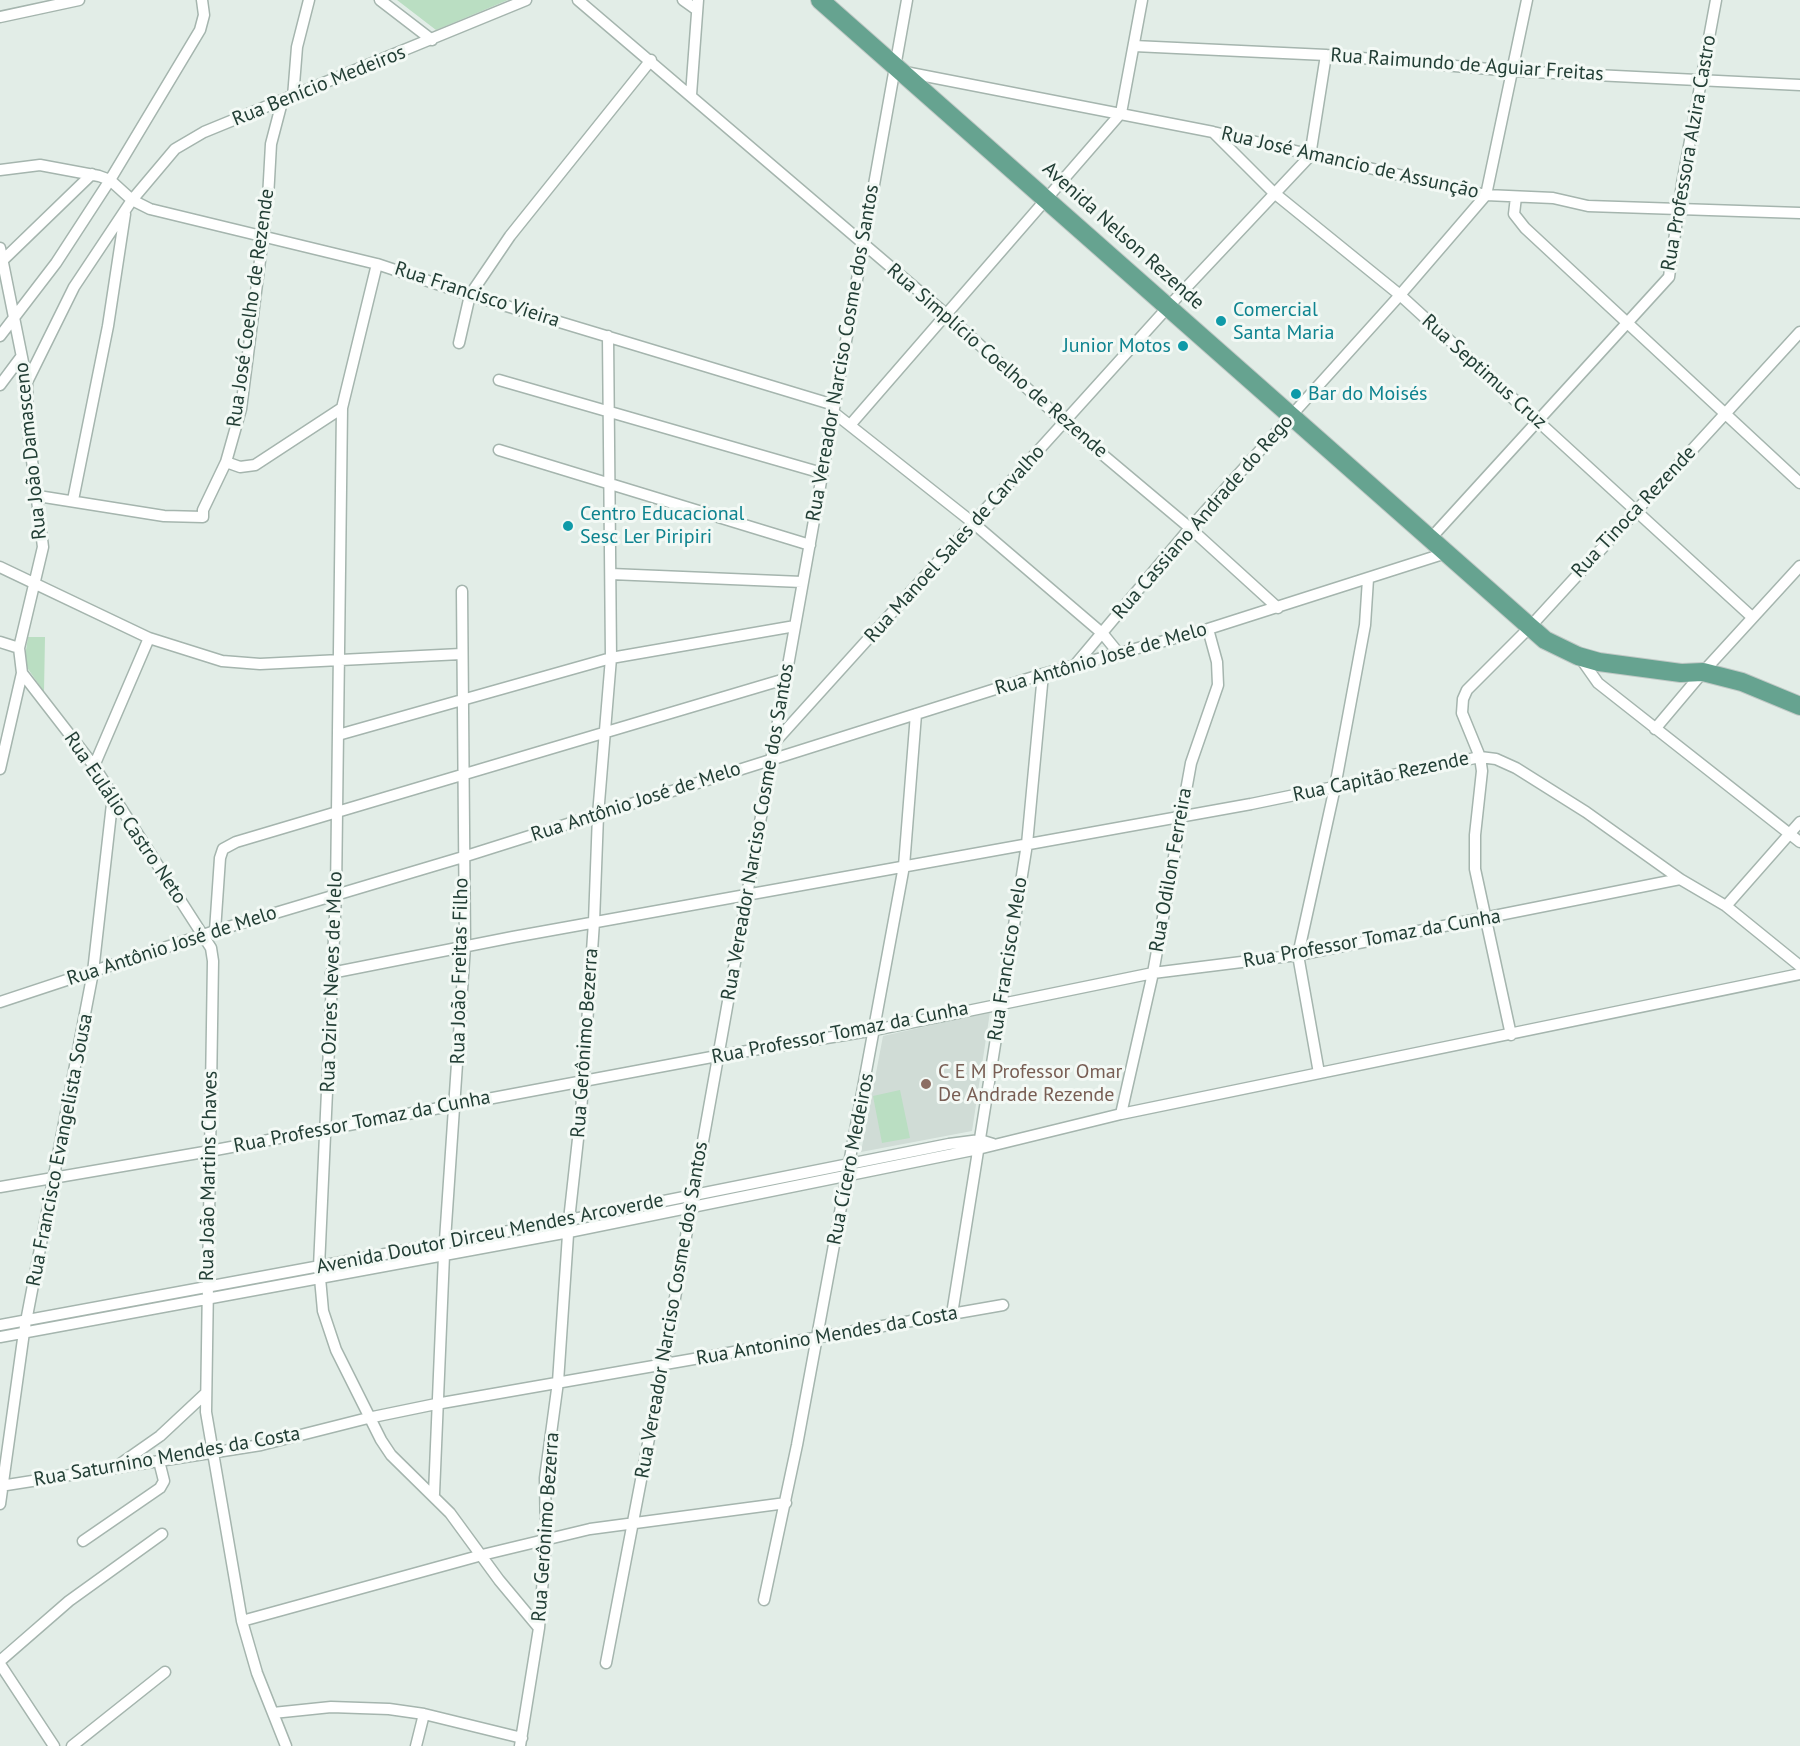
<!DOCTYPE html>
<meta charset="utf-8">
<style>
body{margin:0}
canvas{display:block;background:#e2ede7}
</style>
<canvas width="1800" height="1746"></canvas>
<script>
const g = document.querySelector('canvas').getContext('2d');
g.lineJoin = 'round';
function fill(path, color) { g.fillStyle = color; g.fill(path, 'evenodd'); }
const toPath = rows => new Path2D(rows.map(r => 'M' + r).join(''));
function trace(path, color, width, dash) { g.strokeStyle = color; g.lineWidth = width; g.lineCap = dash ? 'butt' : 'round'; g.setLineDash(dash || []); g.stroke(path); }
function label(font, color, halo, rows, align = 'center') {
  g.font = font + ' "PT Sans",sans-serif'; g.lineWidth = 6; g.setLineDash([]); g.textBaseline = 'middle'; g.strokeStyle = halo; g.fillStyle = color; for (const [text, x, y, turn = 0] of rows) {
    g.save(); g.translate(x, y); g.rotate((+turn || 0) * Math.PI / 180); g.textAlign = isNaN(turn) ? turn : align; if (halo) g.strokeText(text, 0, 0); g.fillText(text, 0, 0); g.restore();
  }
}
const built = toPath([
 [990,1012,972,1131,861,1152,883,1036]
]);
const green = toPath([
 [397,0,508,0,436,30],
 [28,637,45,637,44,692,24,663],
 [900,1090,910,1138,882,1143,873,1096]
]);
const street = toPath([
 [380,0,432,40],
 [578,0,947,315,1065,423,1190,528,1278,608],
 [683,0,697,10],
 [0,17,79,0],
 [1134,46,1326,55,1513,71,1800,85],
 [905,72,1213,132,1486,195,1553,198,1588,206,1800,213],
 [691,95,698,0],
 [293,97,297,47,309,0],
 [1213,132,1273,192,1400,295,1752,617],
 [0,170,40,165,99,176,110,180,132,200,150,209,377,264,470,295,834,405],
 [1516,197,1514,214,1525,228,1800,483],
 [0,248,27,382,28,429,43,547,19,648,22,673,0,769],
 [0,263,92,174],
 [377,264,342,408,336,894,319,1267,323,1311,336,1350,381,1440,391,1455,450,1513,499,1580,539,1628],
 [0,336,56,263,110,180,200,30,204,15,202,0],
 [459,343,470,295,510,236,651,60],
 [499,380,822,473],
 [27,382,74,287,132,200,175,149,204,132,526,0],
 [0,385,21,357],
 [833,412,972,522,1103,634,1120,655],
 [851,424,1121,113,1142,0],
 [499,450,810,545],
 [226,462,240,467,255,465,342,408],
 [38,496,164,516,203,517,203,510,226,462,241,409,268,198,271,144,282,102],
 [73,500,108,326,125,214],
 [1431,538,1669,277,1682,184,1716,0],
 [0,567,149,638,222,661,260,664,461,654],
 [611,574,802,582],
 [0,642,19,648],
 [1579,656,1598,683,1800,842],
 [1075,665,1190,528,1400,295,1486,195,1527,0],
 [22,673,94,766,211,948,213,961,206,1412,242,1621,257,1673,286,1746],
 [1655,729,1703,672,1800,566],
 [338,735,611,658,795,626],
 [775,742,1168,307,1310,156,1326,55],
 [94,766,149,638],
 [1726,906,1800,822],
 [215,931,220,858,223,849,236,842,785,679],
 [331,973,513,937,1251,804,1480,757,1496,759,1516,768,1586,812,1680,879,1726,906,1800,966],
 [0,1002,215,931,463,857,1043,674,1208,629,1446,553],
 [1511,1035,1475,869,1475,835,1482,771,1480,757,1462,713,1463,699,1467,690,1529,628,1800,332],
 [1319,1073,1298,955,1335,787,1365,625,1368,579],
 [1121,1114,1153,973,1191,763,1218,685,1217,662,1208,629],
 [0,1187,210,1151,717,1056,875,1030,1153,973,1298,955,1680,879],
 [952,1314,1027,844,1043,674],
 [0,1325,569,1220,949,1144,980,1140,993,1144],
 [0,1337,569,1232,978,1149,1121,1114,1800,974],
 [120,1464,160,1436,205,1394],
 [0,1486,261,1445,368,1418,436,1404,1003,1305],
 [434,1494,444,1255,465,946,462,591],
 [0,1504,24,1332,93,972,113,795],
 [83,1541,160,1488,164,1481,159,1461],
 [764,1600,797,1445,904,866,916,714],
 [242,1621,482,1555,590,1529,786,1503],
 [0,1661,69,1601,162,1534],
 [606,1663,663,1365,907,0],
 [0,1664,54,1746],
 [273,1713,331,1707,389,1709,424,1714,522,1738],
 [72,1746,165,1672],
 [416,1746,424,1714],
 [520,1746,539,1628,546,1540,545,1478,558,1382,569,1220,581,1112,594,922,598,815,611,658,608,336]
]);
const primary = toPath([
 [820,0,1545,640,1578,656,1599,662,1681,673,1703,672,1742,682,1800,706]
]);
const markers = [
 [1221,321,6,"#0f9aa8"],
 [1183,346,6,"#0f9aa8"],
 [1296,394,6,"#0f9aa8"],
 [568,526,6,"#0f9aa8"],
 [926,1084,6,"#8d6e63"]
];
const streetNames = [
 ["Rua Raimundo de Aguiar Freitas",1467,65,4],
 ["Rua Benício Medeiros",319,86,-22],
 ["Rua Professora Alzira Castro",1689,153,-80],
 ["Rua José Amancio de Assunção",1350,163,13],
 ["Avenida Nelson Rezende",1123,236,42],
 ["Rua Francisco Vieira",477,295,18],
 ["Rua José Coelho de Rezende",251,308,-82],
 ["Rua Vereador Narciso Cosme dos Santos",843,353,-80],
 ["Rua Simplício Coelho de Rezende",997,361,41],
 ["Rua Septimus Cruz",1484,372,42],
 ["Rua João Damasceno",31,451,-96],
 ["Rua Tinoca Rezende",1634,512,-47],
 ["Rua Cassiano Andrade do Rego",1203,517,-49],
 ["Rua Manoel Sales de Carvalho",955,544,-48],
 ["Rua Antônio José de Melo",1101,659,-16],
 ["Rua Capitão Rezende",1381,777,-12],
 ["Rua Antônio José de Melo",636,802,-18],
 ["Rua Eulálio Castro Neto",125,818,56],
 ["Rua Vereador Narciso Cosme dos Santos",758,832,-80],
 ["Rua Odilon Ferreira",1171,870,-80],
 ["Rua Professor Tomaz da Cunha",1372,939,-10],
 ["Rua Antônio José de Melo",172,946,-18],
 ["Rua Francisco Melo",1008,959,-81],
 ["Rua João Freitas Filho",460,971,-89],
 ["Rua Ozires Neves de Melo",332,982,-88],
 ["Rua Professor Tomaz da Cunha",840,1033,-11],
 ["Rua Gerônimo Bezerra",585,1043,-86],
 ["Rua Professor Tomaz da Cunha",362,1122,-11],
 ["Rua Francisco Evangelista Sousa",60,1150,-79],
 ["Rua Cícero Medeiros",851,1159,-79],
 ["Rua João Martins Chaves",209,1176,-89],
 ["Avenida Doutor Dirceu Mendes Arcoverde",490,1234,-11],
 ["Rua Vereador Narciso Cosme dos Santos",672,1310,-80],
 ["Rua Antonino Mendes da Costa",827,1336,-10],
 ["Rua Saturnino Mendes da Costa",167,1457,-10],
 ["Rua Gerônimo Bezerra",546,1527,-86]
];
const cultureNames = [
 ["Comercial",1233,310],
 ["Santa Maria",1233,333],
 ["Junior Motos",1171,346,"right"],
 ["Bar do Moisés",1308,394],
 ["Centro Educacional",580,514],
 ["Sesc Ler Piripiri",580,537]
];
const educationNames = [
 ["C E M Professor Omar",938,1072],
 ["De Andrade Rezende",938,1095]
];
fill(built, '#d0dcd6');
fill(green, '#badec2');
trace(street, '#a5b5ae', 13);
trace(primary, '#c1c9c6', 20);
trace(street, '#fff', 10);
trace(primary, '#66a390', 18);
for (const [x, y, r, color] of markers) { const dot = new Path2D(); dot.arc(x, y, r, 0, 2 * Math.PI); g.fillStyle = color; g.fill(dot); trace(dot, '#f3f9f5', 2); }
label('20px', '#223e35', '#f3f9f5', streetNames);
label('20px', '#0d838f', '#f3f9f5', cultureNames, 'left');
label('20px', '#785e54', '#f3f9f5', educationNames, 'left');
</script>
